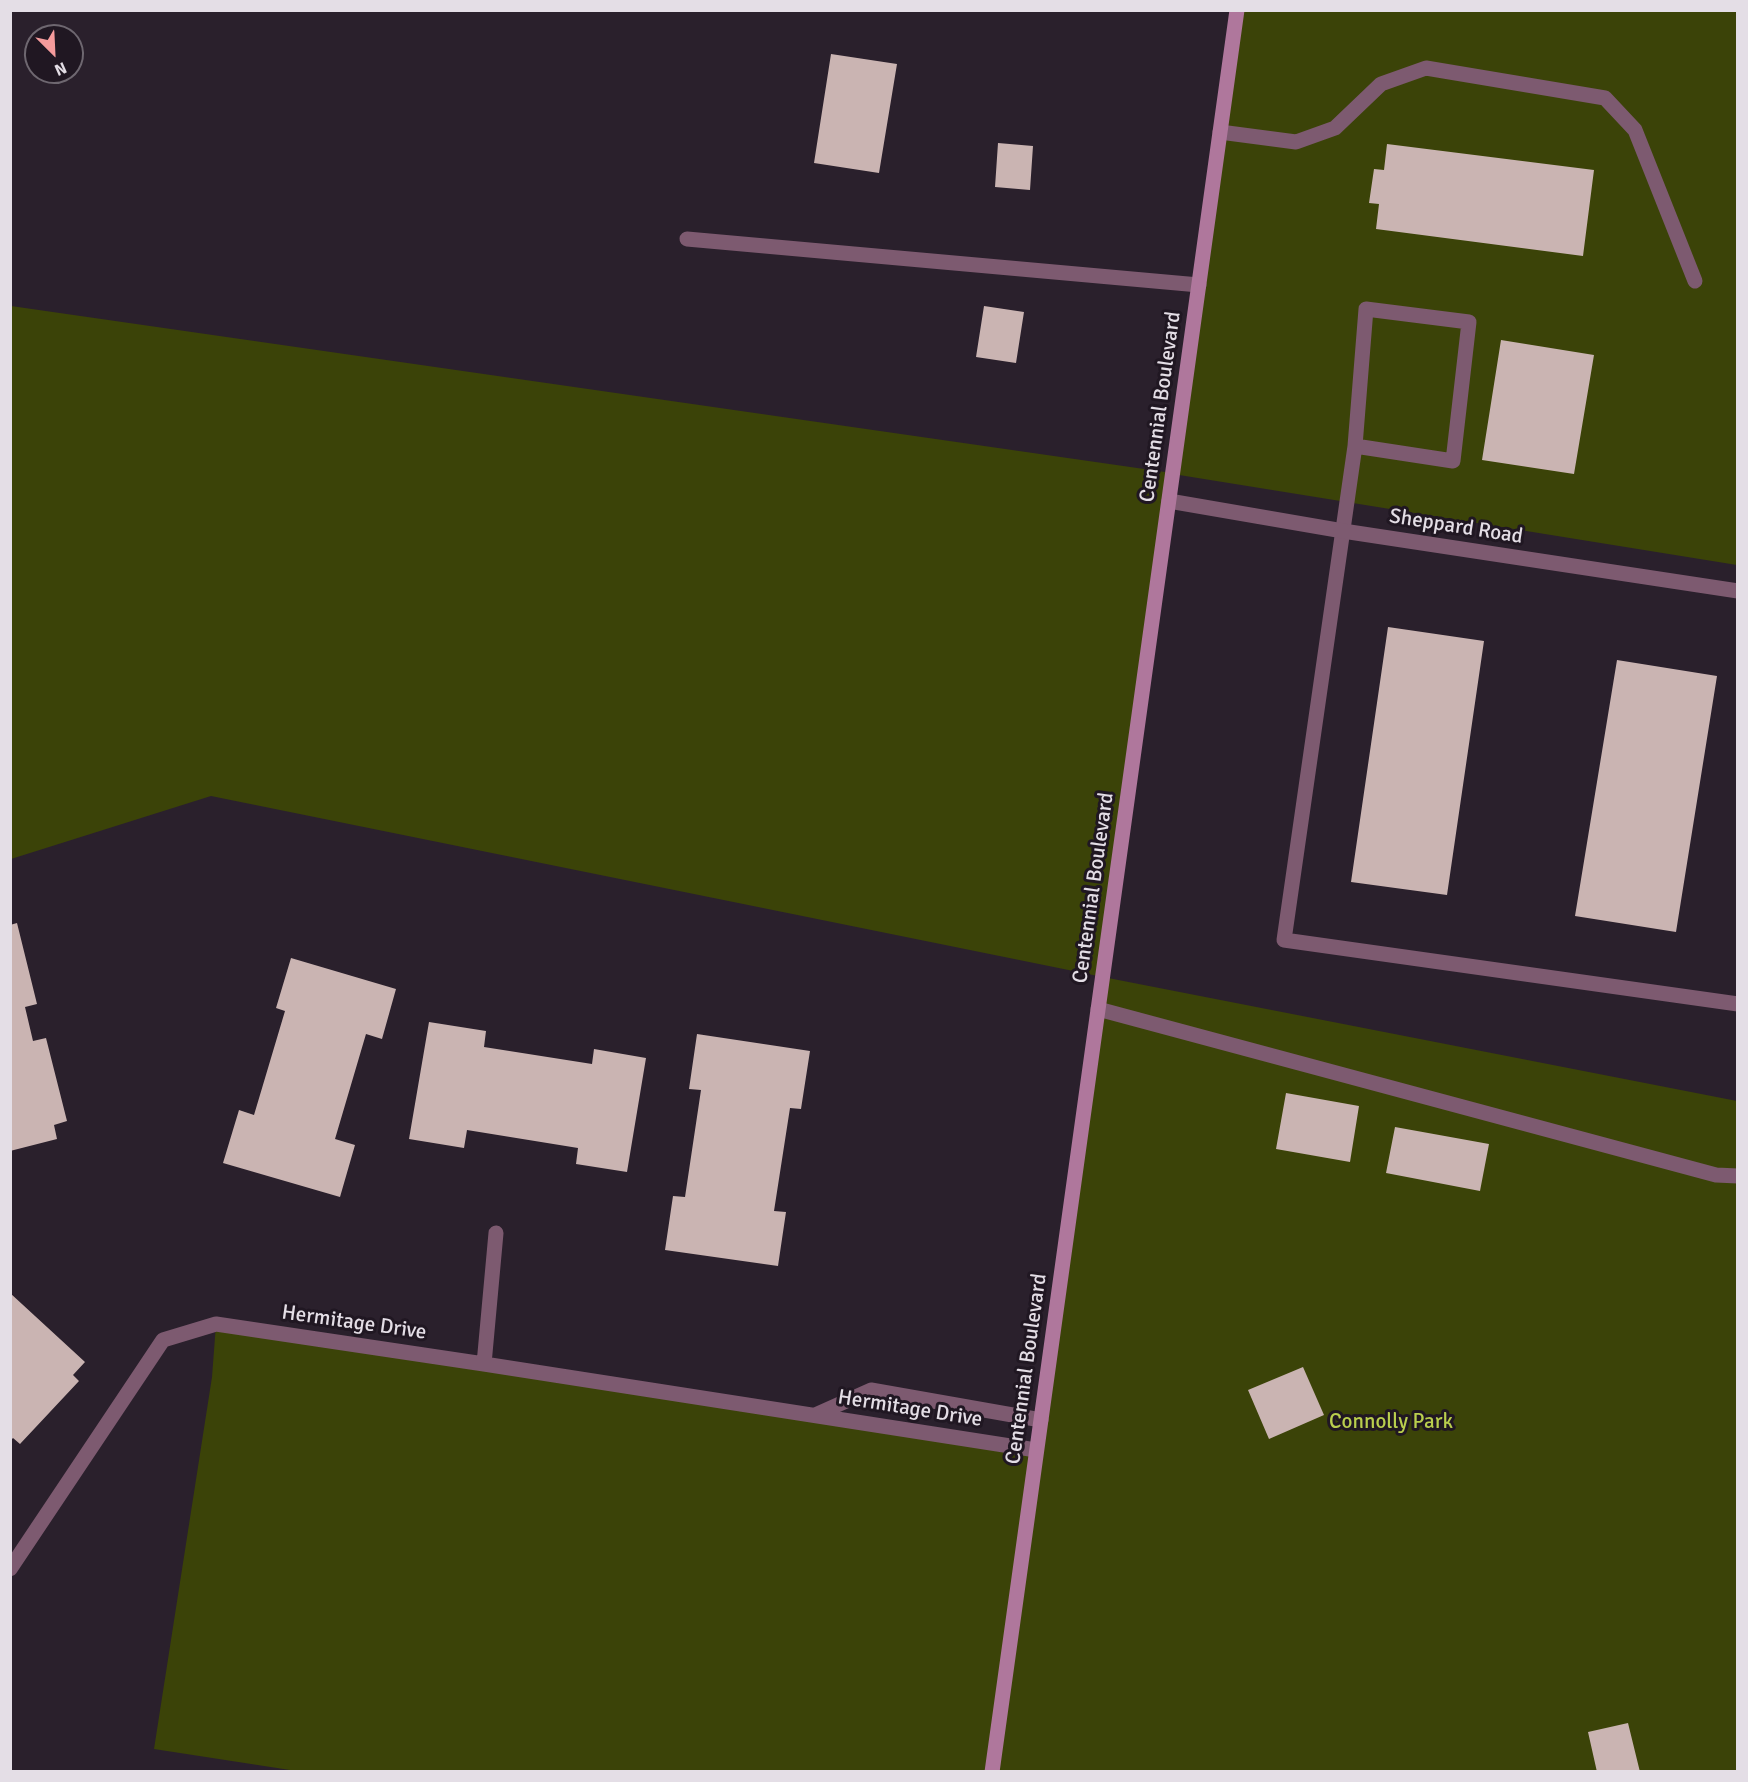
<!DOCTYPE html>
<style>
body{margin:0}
#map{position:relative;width:1748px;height:1782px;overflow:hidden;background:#2a202c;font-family:Signika,sans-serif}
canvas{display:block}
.frame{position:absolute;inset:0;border:12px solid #e4dee6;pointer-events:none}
.north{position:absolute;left:24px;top:24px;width:60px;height:60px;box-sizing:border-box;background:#201722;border:2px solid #6e6770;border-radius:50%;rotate:156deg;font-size:16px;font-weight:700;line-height:24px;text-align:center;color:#e4dee6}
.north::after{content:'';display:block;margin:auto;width:21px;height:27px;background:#f59b9c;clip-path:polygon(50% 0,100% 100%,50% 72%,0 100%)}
</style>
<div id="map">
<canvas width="1748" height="1782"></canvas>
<div class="frame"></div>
<div class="north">N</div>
</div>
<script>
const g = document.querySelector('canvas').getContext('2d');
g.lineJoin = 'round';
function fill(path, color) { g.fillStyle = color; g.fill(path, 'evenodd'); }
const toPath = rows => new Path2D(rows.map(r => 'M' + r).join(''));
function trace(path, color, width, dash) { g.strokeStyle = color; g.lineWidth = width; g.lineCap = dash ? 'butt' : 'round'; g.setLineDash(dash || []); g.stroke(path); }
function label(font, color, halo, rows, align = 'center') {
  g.font = font + ' Signika,sans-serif'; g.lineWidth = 6; g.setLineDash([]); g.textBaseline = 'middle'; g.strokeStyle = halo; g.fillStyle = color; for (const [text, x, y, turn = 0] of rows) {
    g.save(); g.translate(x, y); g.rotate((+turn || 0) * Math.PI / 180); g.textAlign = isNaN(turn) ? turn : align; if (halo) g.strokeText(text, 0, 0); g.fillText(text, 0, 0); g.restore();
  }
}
const green = toPath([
 [1239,11,1737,11,1737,565,1173,474,1103,977,1737,1101,1737,1771,303,1772,154,1749,212,1377,216,1324,1036,1450,1103,977,211,796,11,859,11,306,1172,473]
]);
const building = toPath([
 [831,54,897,64,879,173,814,163],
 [998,143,1033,146,1030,190,995,187],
 [1387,144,1594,170,1583,256,1376,229,1379,204,1369,203,1374,169,1384,170],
 [984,306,1024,312,1016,363,976,357],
 [1501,340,1594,355,1574,474,1482,460],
 [1388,627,1484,641,1447,895,1351,882],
 [1617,660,1717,676,1676,932,1575,916],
 [17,923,37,1004,25,1007,33,1041,46,1038,67,1121,54,1125,57,1139,10,1151,10,925],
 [291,958,396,989,382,1039,366,1034,335,1139,355,1145,340,1197,223,1163,239,1110,254,1115,285,1011,276,1008],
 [429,1022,486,1031,484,1047,592,1064,594,1049,646,1058,627,1172,576,1164,578,1148,467,1130,464,1148,409,1139],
 [697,1034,810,1051,801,1109,790,1108,774,1211,786,1212,778,1266,665,1250,673,1196,685,1197,701,1090,689,1089],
 [1286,1093,1359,1106,1350,1162,1276,1149],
 [1395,1127,1489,1144,1480,1191,1386,1173],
 [10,1293,85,1362,73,1375,79,1381,20,1444,13,1438,10,1441],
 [1303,1367,1324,1415,1269,1439,1248,1390],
 [1628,1723,1640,1772,1597,1772,1588,1732]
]);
const lane = toPath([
 [1220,132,1296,142,1335,128,1381,84,1426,68,1605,98,1635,130,1695,281],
 [687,239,1199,285],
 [1366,309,1469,322,1453,461,1355,446,1366,309],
 [1355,446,1284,940,1738,1004],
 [1098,1009,1716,1175,1738,1176]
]);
const street = toPath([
 [1169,501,1343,531,1738,591],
 [484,1364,496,1233],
 [815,1415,871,1390,1041,1420],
 [10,1569,163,1340,216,1324,484,1364,1036,1450]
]);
const secondary = toPath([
 [992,1772,1237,10]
]);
const streetNames = [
 ["Centennial Boulevard",1161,407,-82],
 ["Sheppard Road",1456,527,9],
 ["Centennial Boulevard",1094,888,-82],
 ["Hermitage Drive",354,1323,8],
 ["Centennial Boulevard",1027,1369,-82],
 ["Hermitage Drive",910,1409,9]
];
const parkNames = [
 ["Connolly Park",1391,1422]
];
fill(green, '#3b4308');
fill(building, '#cab4b2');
trace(lane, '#7d5a70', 15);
trace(street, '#7d5a70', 15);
trace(secondary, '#af779c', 15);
label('21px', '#e4dee6', '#201722', streetNames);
label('21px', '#b9ce4d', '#201722', parkNames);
</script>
